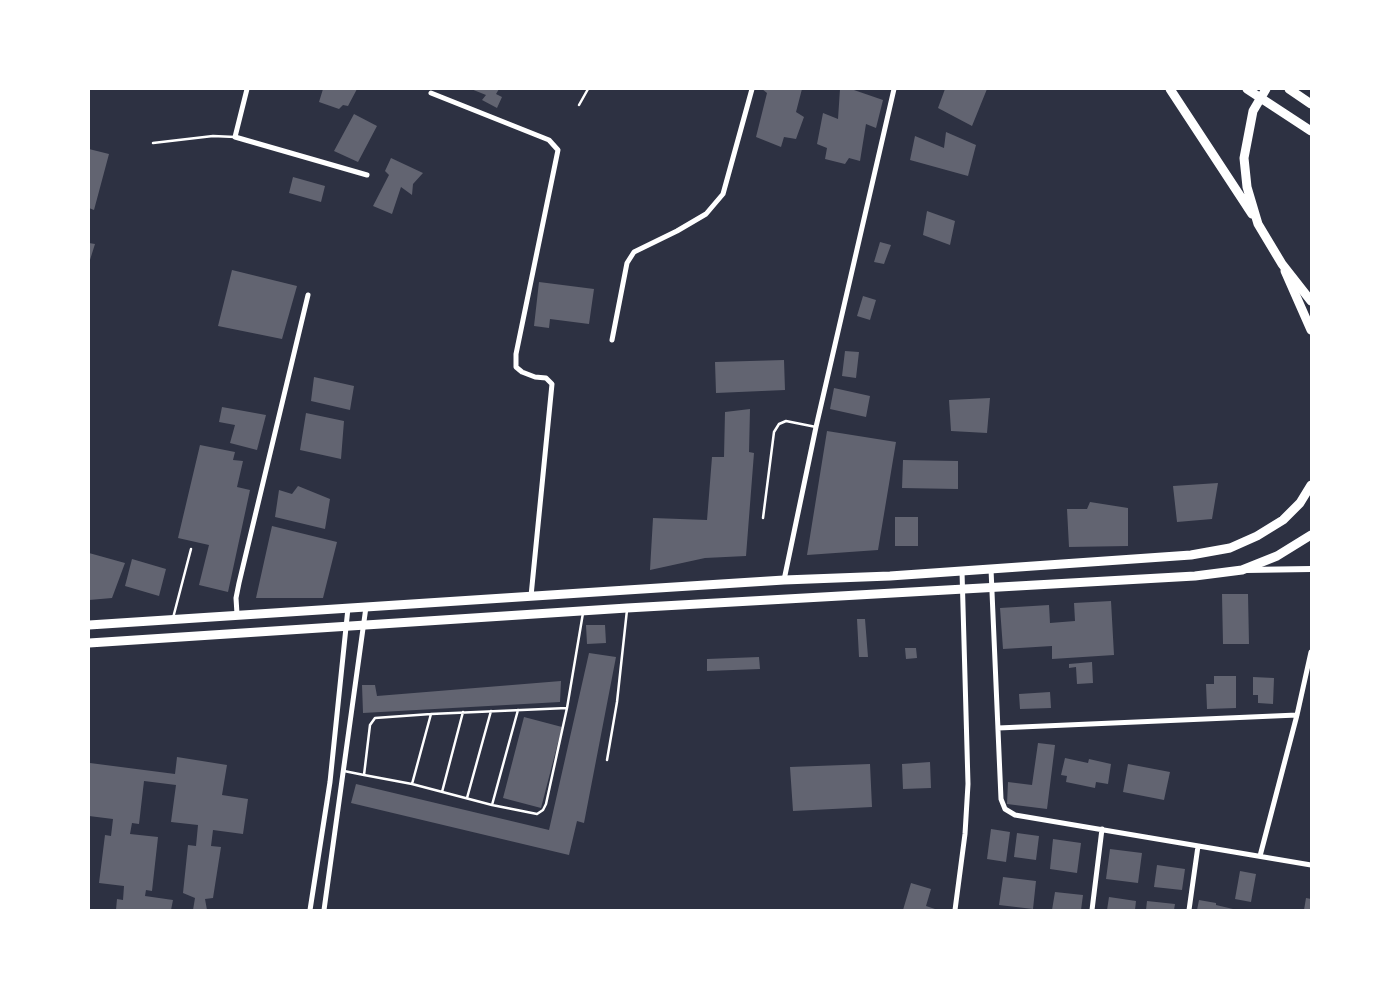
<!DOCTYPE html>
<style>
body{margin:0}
#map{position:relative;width:1400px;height:999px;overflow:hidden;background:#2d3142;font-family:"Roboto Serif",serif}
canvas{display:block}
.frame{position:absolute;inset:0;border:90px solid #fff;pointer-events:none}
</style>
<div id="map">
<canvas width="1400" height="999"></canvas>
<div class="frame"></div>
</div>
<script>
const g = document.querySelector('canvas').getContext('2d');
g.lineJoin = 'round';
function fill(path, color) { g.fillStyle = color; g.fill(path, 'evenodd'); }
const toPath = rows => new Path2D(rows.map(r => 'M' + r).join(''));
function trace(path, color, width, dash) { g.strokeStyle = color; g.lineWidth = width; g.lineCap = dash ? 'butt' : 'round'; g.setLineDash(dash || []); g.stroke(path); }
const building = toPath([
 [323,89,357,89,348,106,343,105,339,109,319,102],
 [471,89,499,89,496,94,502,97,497,108,482,100,486,95],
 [762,89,802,89,796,112,804,117,796,139,784,137,781,147,756,137,767,93],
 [840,89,851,89,883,100,876,128,866,124,860,161,849,158,845,164,825,159,827,148,817,144,823,113,838,119],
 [945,89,987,89,972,126,938,108],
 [354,114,377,126,358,162,334,151],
 [946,132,976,145,968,176,910,160,915,136,944,148],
 [89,149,109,154,94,210,89,208],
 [391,158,423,173,413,184,412,195,401,187,392,214,373,206,389,175,385,171],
 [293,177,325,186,321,202,289,193],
 [927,211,955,221,950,245,923,235],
 [880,242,891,245,884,264,874,262],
 [89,243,95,244,89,263],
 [232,270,297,286,282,339,218,326],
 [539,282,594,289,589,324,550,319,549,328,534,326],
 [863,296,876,300,870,320,857,316],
 [845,351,859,352,856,378,842,376],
 [784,360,785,390,716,393,715,362],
 [314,377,354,386,350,410,311,401],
 [834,388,870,396,866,417,830,409],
 [990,398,987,433,951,431,949,400],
 [222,407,266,415,257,450,230,443,235,425,219,422],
 [750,409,749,452,754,453,746,556,705,558,650,570,653,518,707,520,712,457,724,457,725,412],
 [306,413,344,421,341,459,300,450],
 [827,431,896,442,878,550,807,555],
 [200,445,235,452,233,460,243,461,237,487,250,490,228,592,199,585,209,545,178,538],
 [903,460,958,461,958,489,902,488],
 [1218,483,1212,519,1177,522,1173,486],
 [298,486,330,499,325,529,275,517,279,490,292,494],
 [1090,502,1128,508,1128,546,1069,547,1067,509,1087,509],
 [895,517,918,517,918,546,895,546],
 [272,526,337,542,323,598,256,598],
 [89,553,125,563,112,598,89,600],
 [132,559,166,569,159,596,125,586],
 [1222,594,1248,594,1249,644,1223,644],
 [1111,601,1114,655,1052,659,1052,646,1003,649,1000,608,1049,605,1050,623,1075,621,1074,603],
 [857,619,865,619,868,657,859,657],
 [586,625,605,625,606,643,587,644],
 [905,648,916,648,917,658,906,659],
 [589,653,616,657,584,823,577,821,569,855,351,803,356,784,549,830],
 [759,657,760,669,707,671,707,659],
 [1092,662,1093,683,1077,684,1076,667,1069,668,1069,664],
 [1214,676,1236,676,1236,708,1207,709,1206,684,1214,684],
 [1253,677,1274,678,1273,704,1258,703,1258,695,1253,695],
 [561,681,560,702,363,713,362,685,375,685,377,696],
 [1050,692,1051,708,1020,709,1019,694],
 [524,717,562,727,541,808,503,798],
 [1038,743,1055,745,1047,809,1007,804,1008,782,1032,785],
 [177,757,227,765,222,795,248,799,243,834,213,830,211,846,221,847,213,898,205,899,207,910,193,910,195,898,183,893,188,845,196,846,198,825,171,822,176,785,144,781,139,824,132,823,130,834,158,837,152,891,146,890,145,896,173,900,171,910,116,910,117,899,123,900,124,886,99,883,105,835,111,836,113,819,89,816,90,763,175,774],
 [1065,758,1088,763,1089,759,1111,764,1108,784,1096,782,1095,788,1066,782,1067,776,1061,775],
 [930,762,931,788,903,789,902,764],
 [870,764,872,807,793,811,790,767],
 [1128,764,1170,772,1164,800,1123,792],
 [991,829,1010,832,1006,862,987,859],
 [1017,833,1039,836,1036,860,1014,857],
 [1053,839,1081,843,1077,873,1050,869],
 [1110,849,1142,853,1138,883,1106,879],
 [1157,865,1185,869,1182,890,1154,887],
 [1240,871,1256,874,1251,902,1235,899],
 [1003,877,1036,881,1033,909,999,905],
 [911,883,931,889,926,906,938,910,903,910],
 [1055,892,1083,895,1081,910,1052,910],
 [1109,897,1136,901,1135,910,1107,910],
 [1306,898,1311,899,1311,910,1304,910],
 [1199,900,1216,903,1216,905,1233,909,1232,910,1197,910],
 [1147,901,1175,904,1174,910,1146,910]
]);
const service = toPath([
 [579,105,588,89],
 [153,143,213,136,235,137],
 [763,518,774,432,779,424,786,421,816,427],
 [173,618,191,549],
 [607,760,617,702,627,610],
 [344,771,364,775,370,725,375,718,431,714,567,708,583,613],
 [364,775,412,784,492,805,537,814,543,810,546,804,567,708],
 [412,784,431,714],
 [442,792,463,712],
 [467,798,491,711],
 [492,805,518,710]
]);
const minor = toPath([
 [247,89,235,137,367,175],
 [431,93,549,140,558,150,516,354,516,367,522,372,535,377,546,378,552,384,531,596],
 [612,340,627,263,634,252,677,231,706,214,723,194,752,89],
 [991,569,1001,799,1005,809,1015,815,1311,865],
 [784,580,816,427,894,89],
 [237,614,236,598,239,583,308,295],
 [998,728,1297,715],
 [1260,856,1297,715,1311,652],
 [310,910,330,782,348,608],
 [324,910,366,607],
 [955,910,965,834,968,784,962,571],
 [1092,910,1102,829],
 [1189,910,1198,846]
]);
const tertiary = toPath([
 [1246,570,1311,569]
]);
const primary = toPath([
 [1285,271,1311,330],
 [89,625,627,590,784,580,890,576,1191,555,1230,548,1257,536,1283,520,1300,503,1311,485],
 [89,643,627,608,1195,576,1242,570,1277,556,1311,535]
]);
const trunk = toPath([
 [1170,89,1252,214],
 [1247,89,1311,131],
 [1266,89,1253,111,1244,158,1247,187,1258,224,1282,264,1311,301],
 [1289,89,1311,104]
]);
fill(building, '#626471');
trace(service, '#fff', 2.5);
trace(minor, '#fff', 5);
trace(tertiary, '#fff', 6);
trace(primary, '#fff', 9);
trace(trunk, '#fff', 9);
</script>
